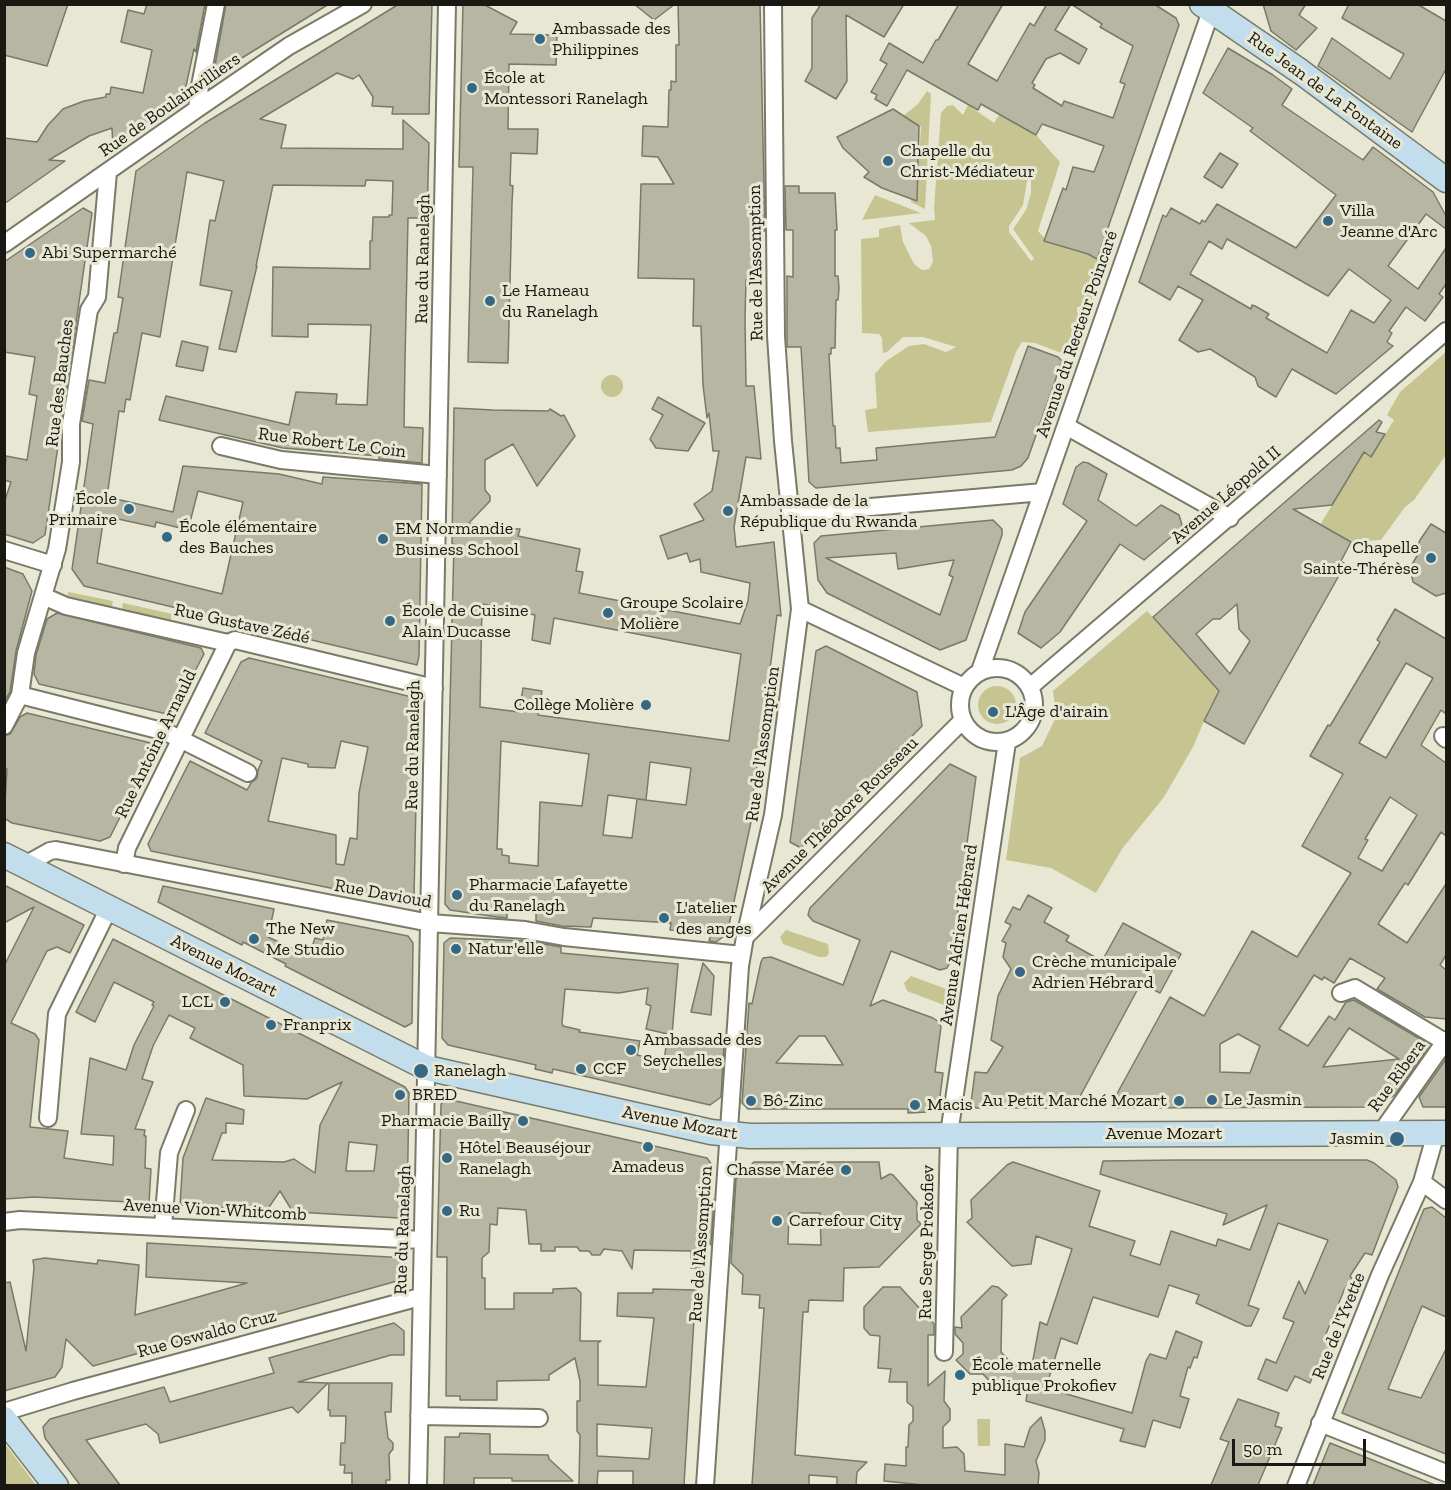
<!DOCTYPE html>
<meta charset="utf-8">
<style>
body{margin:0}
#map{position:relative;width:1451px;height:1490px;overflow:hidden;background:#e7e7d3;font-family:"Zilla Slab",serif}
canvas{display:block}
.frame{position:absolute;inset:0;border:6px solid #191812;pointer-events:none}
.scale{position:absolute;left:1232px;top:1439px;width:134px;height:27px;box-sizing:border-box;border:3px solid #191812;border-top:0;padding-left:8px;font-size:18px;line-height:21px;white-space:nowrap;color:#191812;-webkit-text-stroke:4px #e7e7d3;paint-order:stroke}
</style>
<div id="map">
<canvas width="1451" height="1490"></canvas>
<div class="frame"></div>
<div class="scale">50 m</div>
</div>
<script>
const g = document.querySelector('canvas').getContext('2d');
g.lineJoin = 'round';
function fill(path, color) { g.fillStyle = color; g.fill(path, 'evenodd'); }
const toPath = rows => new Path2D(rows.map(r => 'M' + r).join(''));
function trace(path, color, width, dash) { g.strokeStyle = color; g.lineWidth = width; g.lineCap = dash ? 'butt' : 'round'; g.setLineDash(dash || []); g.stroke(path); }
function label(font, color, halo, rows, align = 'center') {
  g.font = font + ' "Zilla Slab",serif'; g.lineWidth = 6; g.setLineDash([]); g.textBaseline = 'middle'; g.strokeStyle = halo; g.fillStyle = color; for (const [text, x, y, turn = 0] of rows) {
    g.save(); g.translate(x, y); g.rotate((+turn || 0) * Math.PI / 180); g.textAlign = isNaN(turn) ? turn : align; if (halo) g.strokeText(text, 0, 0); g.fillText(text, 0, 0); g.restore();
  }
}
const green = toPath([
 [927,91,931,94,925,209,911,202,911,198,917,195,921,127,903,116,918,104],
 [953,105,963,115,968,105,994,123,999,115,1036,135,1060,162,1038,231,1049,243,1106,260,1090,305,1077,307,1077,312,1086,317,1072,357,1035,343,1022,342,1016,352,991,422,868,432,865,410,877,408,875,374,886,361,909,346,924,344,946,352,956,347,923,337,903,337,887,352,883,353,882,338,879,334,862,333,861,239,879,237,879,229,900,225,903,242,914,264,922,270,929,269,933,262,931,246,926,236,909,223,935,220,934,208,941,113,947,106],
 [1031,179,1031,193,1026,210,1013,229,1033,257,1034,259,1031,261,1009,232,1009,226,1023,205,1027,181],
 [875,195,921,213,862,220],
 [1446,352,1446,455,1414,500,1405,507,1381,540,1351,542,1320,525,1364,452,1371,457,1394,420,1387,415,1400,392],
 '601 386a11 11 0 1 1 22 0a11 11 0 1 1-22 0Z',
 [68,592,113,601,111,611,67,601],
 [123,603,172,614,170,625,121,614],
 [1147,611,1219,692,1210,707,1193,747,1164,797,1122,849,1096,893,1051,868,1006,860,1020,758,1042,746,1056,717,1053,691],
 '978 705a19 19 0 1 1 38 0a19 19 0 1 1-38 0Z',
 [786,930,828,944,829,953,826,957,819,957,783,944,780,937],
 [911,976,949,990,952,994,951,1001,944,1005,907,991,904,983],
 [977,1419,990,1419,990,1446,978,1446],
 [4,1444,5,1444,36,1485,5,1485]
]);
const building = toPath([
 [4,4,68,4,47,66,4,55,4,4],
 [147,4,205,4,196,52,194,49,183,100,171,98,170,108,113,148,112,128,89,136,49,160,65,161,4,204,4,138,37,142,48,125,63,109,84,101,106,97,106,94,110,94,111,87,143,93,152,50,121,42,128,10,144,14,147,4],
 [226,4,329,4,216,74,214,71,226,4],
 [399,4,432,4,429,114,392,114,393,107,372,106,373,97,359,75,353,79,337,73,260,119,286,125,281,148,403,149,403,120,429,143,427,218,408,218,405,361,404,427,423,428,422,463,379,459,379,456,283,448,159,420,166,396,289,425,296,392,337,394,336,404,367,405,371,325,308,324,308,337,272,336,273,267,370,269,370,241,372,241,373,217,389,217,389,215,392,215,393,181,366,180,365,186,273,185,256,266,257,266,236,352,219,349,232,291,200,285,210,220,215,221,224,181,187,172,160,337,142,333,130,400,126,399,124,412,119,411,107,497,173,512,183,466,279,474,322,484,323,477,422,484,419,656,417,665,84,586,72,569,93,424,82,421,89,380,105,383,114,333,117,333,123,298,118,297,136,171,205,123,399,4],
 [198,491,243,502,222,594,97,563,104,516,155,527,156,522,188,530,198,491],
 [463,4,483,4,517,22,510,34,557,35,556,65,509,64,508,129,538,129,537,154,511,153,510,185,513,186,512,203,508,363,468,362,473,167,459,167,463,4],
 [634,4,675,4,654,20,634,4],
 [678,4,760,4,765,231,761,231,761,280,746,280,745,319,746,386,754,386,761,459,746,457,734,527,736,547,774,542,781,616,777,615,770,669,774,670,764,738,761,737,751,808,754,808,727,934,716,942,709,941,711,934,670,930,671,923,593,918,591,927,562,926,536,921,536,913,507,910,507,918,497,917,450,910,445,904,454,544,452,544,454,408,493,410,548,411,550,409,561,416,564,415,575,436,537,486,513,444,485,460,485,490,490,496,490,501,468,524,494,525,496,528,520,529,518,536,580,549,576,571,583,572,579,593,740,624,748,601,750,583,701,572,700,559,690,562,687,553,668,559,660,536,704,520,694,504,712,491,719,451,713,451,709,413,707,418,703,385,701,326,693,326,694,279,638,278,641,184,674,184,658,157,642,156,643,126,668,127,669,90,671,90,671,81,676,82,676,45,679,45,678,4],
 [482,604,535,615,532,640,550,644,554,618,741,654,729,741,538,715,542,691,523,688,519,712,480,707,482,604],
 [501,741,589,754,582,806,540,802,538,866,509,863,509,856,502,855,502,849,497,849,501,741],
 [650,762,691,768,686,805,637,799,632,838,603,835,608,795,646,800,650,762],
 [821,4,904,4,884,37,846,15,847,81,836,99,805,81,812,68,812,18,821,4],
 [959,4,1003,4,968,64,997,81,1030,23,1034,26,1047,4,1071,4,1055,30,1087,49,1079,64,1060,53,1046,59,1032,83,1035,85,1033,88,1062,106,1064,101,1113,118,1125,84,1120,82,1133,46,1100,27,1102,24,1071,4,1154,4,1176,18,1179,25,1097,259,1088,254,1044,241,1063,188,1066,190,1073,167,1094,172,1104,146,1042,124,1036,135,981,104,978,110,907,70,887,106,875,99,877,95,871,92,887,64,880,60,889,43,923,63,936,40,938,40,959,4],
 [1263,4,1306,4,1299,15,1317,28,1296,50,1271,31,1263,4],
 [1349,4,1417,4,1446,21,1446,69,1412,132,1318,66,1332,38,1390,79,1404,54,1342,18,1349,4],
 [1228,48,1273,75,1292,89,1282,105,1363,160,1373,147,1433,192,1446,216,1446,229,1426,214,1388,266,1418,289,1446,248,1446,284,1439,294,1443,297,1425,321,1406,307,1389,331,1392,333,1387,342,1393,346,1336,394,1292,369,1276,397,1258,386,1255,377,1210,349,1198,352,1179,340,1203,300,1178,286,1170,300,1139,282,1163,215,1166,217,1171,208,1200,224,1202,220,1205,222,1217,204,1296,248,1336,195,1250,131,1253,128,1203,93,1228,48],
 [1227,239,1328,296,1349,269,1391,300,1374,323,1351,310,1327,353,1266,318,1269,314,1255,306,1252,305,1251,309,1190,274,1209,241,1222,249,1227,239],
 [893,109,919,126,917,201,882,188,864,177,869,172,843,148,837,137,893,109],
 [1220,153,1238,164,1222,188,1204,177,1220,153],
 [785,186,799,186,799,193,835,193,837,230,835,230,835,276,838,276,839,288,838,300,836,300,835,348,831,348,831,354,829,354,833,426,835,426,836,448,840,448,841,463,877,460,876,448,995,437,1028,346,1058,357,1062,361,1028,458,1021,466,1012,470,816,488,809,482,801,347,787,347,787,276,793,277,793,230,786,230,785,186],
 [83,208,92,213,45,535,33,543,4,534,4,503,11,482,4,480,6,456,27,460,37,396,29,394,35,357,4,352,4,262,83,208],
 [182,341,208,347,203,371,176,366,182,341],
 [658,397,705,423,688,451,656,448,650,439,663,415,652,409,658,397],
 [1379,420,1382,422,1376,432,1385,434,1371,457,1364,452,1332,505,1293,509,1351,542,1341,561,1344,563,1341,572,1244,744,1204,721,1219,691,1153,617,1379,420],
 [1237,604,1239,629,1250,641,1230,674,1196,634,1213,619,1220,619,1237,604],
 [1083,462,1088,463,1107,474,1098,500,1136,526,1161,505,1179,515,1182,525,1179,530,1144,560,1120,544,1060,632,1041,648,1018,633,1025,612,1087,521,1063,504,1076,467,1083,462],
 [993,520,1002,529,1002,535,966,640,940,650,827,593,818,580,814,543,821,536,993,520],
 [896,553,898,569,954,560,949,575,953,577,940,615,826,558,896,553],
 [1431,524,1446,533,1446,593,1436,596,1413,582,1410,568,1421,549,1417,547,1420,540,1431,524],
 [4,567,23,574,32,591,16,651,10,692,4,702,4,567],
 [1395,609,1446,639,1446,714,1441,710,1421,745,1446,763,1446,836,1441,832,1408,885,1405,883,1378,924,1407,943,1446,884,1446,955,1440,965,1446,970,1446,1019,1425,1017,1377,989,1385,978,1350,958,1334,983,1324,977,1322,980,1314,975,1279,1029,1308,1046,1329,1016,1335,1020,1346,1002,1354,1000,1427,1043,1428,1048,1395,1095,1372,1107,1117,1108,1113,1101,1170,997,1204,1016,1252,931,1297,957,1351,873,1302,846,1343,774,1310,756,1328,725,1330,726,1380,642,1377,640,1395,609],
 [1406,663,1433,678,1386,758,1359,743,1406,663],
 [1390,797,1417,815,1382,871,1358,858,1368,840,1365,839,1390,797],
 [1349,1028,1399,1059,1323,1067,1349,1028],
 [1238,1034,1260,1046,1250,1073,1220,1072,1220,1044,1238,1034],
 [57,613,201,648,204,654,174,711,167,714,39,684,34,674,36,655,47,619,57,613],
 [826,646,917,692,922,726,801,848,790,842,816,651,826,646],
 [249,658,416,698,418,703,414,898,408,904,151,851,148,844,190,761,247,790,251,783,257,778,258,770,262,761,205,733,241,662,249,658],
 [341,741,368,747,359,793,357,839,350,838,344,865,336,864,336,835,268,821,282,758,308,764,308,767,335,768,341,741],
 [27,713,151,743,154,750,110,837,100,841,12,823,4,818,7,769,4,768,4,736,10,734,20,717,27,713],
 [950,764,976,777,951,961,947,968,940,970,891,951,870,1006,883,1000,933,1018,939,1022,941,1027,935,1072,943,1073,939,1104,928,1112,908,1113,908,1109,748,1109,742,1103,749,1003,752,1004,761,962,763,958,771,957,843,985,860,940,813,921,808,915,810,908,950,764],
 [799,1036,825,1036,843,1065,776,1063,799,1036],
 [4,885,84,925,70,953,57,947,47,951,11,1023,35,1034,39,1040,30,1127,68,1131,64,1158,113,1165,114,1136,81,1134,90,1058,126,1070,134,1045,154,1006,152,1005,154,1002,114,982,95,1022,76,1012,113,939,405,1087,409,1093,407,1209,403,1216,399,1218,296,1212,291,1209,280,1191,267,1210,180,1205,183,1158,206,1098,244,1110,243,1124,226,1123,226,1133,222,1133,212,1160,284,1162,294,1159,315,1173,320,1125,342,1082,307,1099,244,1096,243,1065,190,1038,195,1028,169,1015,153,1046,142,1079,153,1082,135,1129,145,1130,144,1136,146,1136,145,1168,151,1169,149,1203,34,1197,4,1199,4,966,34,907,4,923,4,885],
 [349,1142,377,1145,374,1171,346,1171,349,1142],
 [163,886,274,909,268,937,309,956,315,938,323,940,327,920,408,936,413,943,412,1023,405,1027,285,966,286,964,243,942,242,945,158,902,163,886],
 [1028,895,1052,908,1044,922,1069,936,1066,941,1102,961,1123,923,1181,954,1160,993,1141,983,1076,1104,1069,1108,976,1108,971,1103,975,1072,987,1073,1003,1047,991,1040,998,996,1011,969,1003,957,1006,943,1002,941,1011,925,1005,922,1013,907,1020,910,1028,895],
 [450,938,527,941,561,947,561,953,678,964,672,1035,646,1029,651,1006,646,1004,648,988,619,993,565,989,562,1023,563,1026,580,1030,579,1032,640,1041,637,1055,664,1061,667,1039,683,1042,684,1037,724,1045,721,1097,710,1105,553,1069,552,1073,535,1069,536,1065,448,1045,442,1038,444,943,450,938],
 [703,963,714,976,711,1015,691,1012,703,963],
 [1446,1059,1446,1107,1423,1107,1419,1097,1446,1059],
 [447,1099,707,1158,712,1165,710,1203,714,1200,711,1245,707,1241,705,1268,691,1268,691,1251,634,1250,632,1269,622,1251,604,1249,600,1255,592,1255,589,1251,580,1251,577,1247,555,1247,555,1251,541,1251,541,1244,529,1244,526,1210,498,1208,497,1225,490,1224,489,1252,482,1258,482,1278,485,1278,485,1309,514,1309,514,1293,553,1293,553,1289,576,1288,581,1293,580,1341,601,1341,598,1343,598,1385,646,1387,654,1318,617,1316,618,1293,653,1293,653,1289,696,1290,700,1294,700,1302,699,1319,694,1319,684,1485,633,1485,633,1471,598,1471,597,1485,579,1485,580,1435,577,1431,577,1401,580,1401,580,1381,575,1358,549,1375,549,1380,497,1381,497,1400,460,1400,460,1396,446,1396,447,1257,437,1257,441,1104,447,1099],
 [597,1424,652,1428,649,1459,597,1456,597,1424],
 [1178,1160,1367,1160,1374,1163,1396,1180,1398,1187,1372,1255,1365,1253,1350,1276,1356,1284,1345,1288,1323,1341,1335,1346,1327,1365,1319,1361,1310,1383,1295,1376,1287,1391,1258,1379,1266,1359,1276,1363,1294,1322,1283,1318,1299,1281,1305,1294,1328,1240,1278,1223,1248,1305,1259,1309,1251,1326,1246,1326,1196,1303,1199,1295,1169,1285,1158,1317,1093,1297,1077,1344,1061,1338,1046,1388,1132,1413,1146,1361,1150,1354,1166,1359,1176,1331,1202,1342,1197,1358,1194,1357,1190,1368,1188,1367,1180,1396,1189,1399,1180,1428,1153,1420,1145,1447,1120,1441,1124,1429,1026,1401,1028,1387,995,1387,983,1374,970,1374,956,1360,963,1354,963,1343,955,1334,955,1327,962,1328,961,1317,992,1286,998,1287,1007,1295,1002,1300,1001,1352,1014,1366,1032,1365,1040,1322,1047,1325,1072,1249,1036,1236,1031,1264,1012,1266,967,1222,972,1218,971,1200,1007,1165,1013,1162,1100,1191,1089,1226,1135,1241,1130,1255,1160,1265,1171,1231,1216,1246,1218,1239,1250,1250,1267,1205,1223,1225,1227,1214,1100,1174,1103,1161,1178,1160],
 [754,1162,879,1162,881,1179,890,1174,893,1175,917,1202,917,1220,921,1224,879,1267,844,1268,843,1301,809,1300,808,1312,803,1312,795,1455,867,1462,857,1472,856,1485,837,1485,837,1477,809,1475,809,1485,752,1485,764,1308,759,1308,760,1295,742,1294,743,1275,731,1263,736,1179,754,1162],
 [789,1213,820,1213,821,1245,788,1244,789,1213],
 [1432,1207,1446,1218,1446,1317,1422,1306,1388,1389,1421,1398,1446,1349,1446,1454,1342,1413,1424,1209,1432,1207],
 [147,1243,406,1258,405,1272,397,1281,93,1366,66,1339,62,1367,55,1377,4,1391,4,1283,10,1282,26,1351,34,1268,33,1260,45,1258,97,1264,98,1260,139,1265,135,1315,247,1283,146,1277,147,1243],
 [883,1287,900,1287,934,1324,934,1335,928,1335,928,1386,945,1371,944,1401,950,1409,950,1420,943,1427,943,1448,957,1447,964,1454,965,1471,1005,1475,1005,1444,1024,1447,1030,1428,1041,1417,1045,1431,1045,1440,1036,1461,1039,1473,1038,1485,923,1485,884,1481,885,1464,906,1466,906,1447,908,1447,909,1425,913,1421,913,1407,907,1402,907,1382,889,1382,891,1369,878,1368,880,1336,870,1335,864,1328,864,1307,883,1287],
 [394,1323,404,1331,404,1355,391,1355,298,1382,328,1383,298,1413,292,1407,160,1443,158,1434,146,1424,86,1440,120,1485,80,1485,45,1438,43,1427,50,1419,164,1387,170,1402,274,1373,269,1358,394,1323],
 [329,1383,392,1383,391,1412,385,1412,388,1438,393,1443,393,1449,389,1454,390,1480,386,1480,386,1485,352,1485,352,1473,344,1473,345,1465,340,1465,341,1443,345,1443,346,1416,330,1416,330,1410,328,1410,329,1383],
 [1238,1399,1279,1413,1275,1426,1282,1428,1258,1485,1211,1485,1229,1442,1220,1439,1238,1399],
 [460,1433,490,1434,490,1454,548,1455,549,1459,573,1481,512,1481,512,1478,474,1478,474,1485,444,1485,445,1437,459,1437,460,1433],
 [1330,1443,1435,1485,1313,1485,1330,1443]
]);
const street = toPath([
 [197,109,200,86,216,4],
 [4,244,197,109,289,46,363,4],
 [1066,426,1230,518],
 [221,446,281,460,438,475],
 [790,514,1043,492],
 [4,550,53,565],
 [43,596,66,606,228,643,235,640,434,688],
 [800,609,964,687],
 '960 705a37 37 0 1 1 74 0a37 37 0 1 1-74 0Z',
 [980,671,1211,11],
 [1030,687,1446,331],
 [20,695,166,732,248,773],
 [4,726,20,695,26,653,57,549,71,462,71,424,89,310,97,297,108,172],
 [1443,736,1446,739],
 [124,864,127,848,228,643],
 [25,865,50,851,56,850,430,923,525,930,564,937,742,955],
 [746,936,963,720],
 [1341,993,1355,988,1445,1042],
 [48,1118,57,1014,109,908],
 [1380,1134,1446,1040],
 [1422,1182,1446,1200],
 [4,1222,20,1220,423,1240],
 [163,1227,169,1153,186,1110],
 [944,1352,949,1134,1007,742],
 [4,1412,73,1391,420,1297],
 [419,1416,539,1418],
 [1320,1423,1446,1473],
 [418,1486,447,4],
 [705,1486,740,966,745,937,773,815,800,609,783,441,776,336,773,4],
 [1296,1486,1380,1275,1422,1182,1436,1133]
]);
const secondary = toPath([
 [1202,4,1301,72,1446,180],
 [4,855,427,1068,711,1132,750,1136,1446,1133],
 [4,1419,56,1486]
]);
const markers = [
 [540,39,6,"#356885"],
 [472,88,6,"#356885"],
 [888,161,6,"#356885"],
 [1328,221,6,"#356885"],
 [30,253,6,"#356885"],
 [490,301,6,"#356885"],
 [129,509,6,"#356885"],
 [728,511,6,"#356885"],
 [167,537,6,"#356885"],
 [383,539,6,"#356885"],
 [1431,558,6,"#356885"],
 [608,613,6,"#356885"],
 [390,621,6,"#356885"],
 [646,705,6,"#356885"],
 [993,712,6,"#356885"],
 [457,895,6,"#356885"],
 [664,918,6,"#356885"],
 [254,939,6,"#356885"],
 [456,949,6,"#356885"],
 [1020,972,6,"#356885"],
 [225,1002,6,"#356885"],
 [271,1025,6,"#356885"],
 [631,1050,6,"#356885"],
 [581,1069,6,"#356885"],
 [421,1071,8,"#356885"],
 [400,1095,6,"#356885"],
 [1212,1100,6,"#356885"],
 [751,1101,6,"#356885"],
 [1179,1101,6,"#356885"],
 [915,1105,6,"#356885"],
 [523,1121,6,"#356885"],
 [1397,1139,8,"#356885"],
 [648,1147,6,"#356885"],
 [447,1158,6,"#356885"],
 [846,1170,6,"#356885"],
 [447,1211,6,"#356885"],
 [777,1221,6,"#356885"],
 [960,1375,6,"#356885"]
];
const poiNames = [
 ["Ambassade des",552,29],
 ["Philippines",552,50],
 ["École at",484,78],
 ["Montessori Ranelagh",484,99],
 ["Chapelle du",900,151],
 ["Christ-Médiateur",900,172],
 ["Villa",1340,211],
 ["Jeanne d'Arc",1340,232],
 ["Abi Supermarché",42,253],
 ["Le Hameau",502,291],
 ["du Ranelagh",502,312],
 ["École",117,499,"right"],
 ["Primaire",117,520,"right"],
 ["Ambassade de la",740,501],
 ["République du Rwanda",740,522],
 ["École élémentaire",179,527],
 ["des Bauches",179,548],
 ["EM Normandie",395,529],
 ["Business School",395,550],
 ["Chapelle",1419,548,"right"],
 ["Sainte-Thérèse",1419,569,"right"],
 ["Groupe Scolaire",620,603],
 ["Molière",620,624],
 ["École de Cuisine",402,611],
 ["Alain Ducasse",402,632],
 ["Collège Molière",634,705,"right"],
 ["L'Âge d'airain",1005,712],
 ["Pharmacie Lafayette",469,885],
 ["du Ranelagh",469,906],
 ["L'atelier",676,908],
 ["des anges",676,929],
 ["The New",266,929],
 ["Me Studio",266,950],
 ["Natur'elle",468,949],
 ["Crèche municipale",1032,962],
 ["Adrien Hébrard",1032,983],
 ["LCL",213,1002,"right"],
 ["Franprix",283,1025],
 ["Ambassade des",643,1040],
 ["Seychelles",643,1061],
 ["CCF",593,1069],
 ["Ranelagh",434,1071],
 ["BRED",412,1095],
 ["Le Jasmin",1224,1100],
 ["Bô-Zinc",763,1101],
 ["Au Petit Marché Mozart",1167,1101,"right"],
 ["Macis",927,1105],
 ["Pharmacie Bailly",511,1121,"right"],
 ["Jasmin",1384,1139,"right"],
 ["Hôtel Beauséjour",459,1148],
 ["Ranelagh",459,1169],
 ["Amadeus",648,1167,"center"],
 ["Chasse Marée",834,1170,"right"],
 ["Ru",459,1211],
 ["Carrefour City",789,1221],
 ["École maternelle",972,1365],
 ["publique Prokofiev",972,1386]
];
const streetNames = [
 ["Rue Jean de La Fontaine",1325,91,36],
 ["Rue de Boulainvilliers",170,105,-35],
 ["Rue du Ranelagh",423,259,-89],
 ["Rue de l'Assomption",756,263,-91],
 ["Avenue du Recteur Poincaré",1077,334,-71],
 ["Rue des Bauches",60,383,-83],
 ["Rue Robert Le Coin",332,443,7],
 ["Avenue Léopold II",1226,495,-41],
 ["Rue Gustave Zédé",242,624,12],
 ["Rue Antoine Arnauld",156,744,-64],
 ["Rue de l'Assomption",763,744,-82],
 ["Rue du Ranelagh",413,745,-89],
 ["Avenue Théodore Rousseau",840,815,-45],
 ["Rue Davioud",383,894,10],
 ["Avenue Adrien Hébrard",959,935,-82],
 ["Avenue Mozart",224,966,27],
 ["Rue Ribera",1397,1076,-54],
 ["Avenue Mozart",680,1123,11],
 ["Avenue Mozart",1164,1134],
 ["Avenue Vion-Whitcomb",215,1210,3],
 ["Rue du Ranelagh",403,1230,-88],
 ["Rue Serge Prokofiev",927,1242,-89],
 ["Rue de l'Assomption",701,1244,-86],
 ["Rue de l'Yvette",1339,1326,-68],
 ["Rue Oswaldo Cruz",207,1334,-15]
];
fill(green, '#c6c591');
fill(building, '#b6b6a3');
trace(building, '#797968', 1.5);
trace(street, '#7a7a68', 20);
trace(secondary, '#7a7a68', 27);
trace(street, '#fff', 16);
trace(secondary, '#c2deec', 24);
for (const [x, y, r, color] of markers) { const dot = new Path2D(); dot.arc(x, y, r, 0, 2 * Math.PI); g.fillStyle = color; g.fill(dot); trace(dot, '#e7e7d3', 2); }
label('18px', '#191812', '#e7e7d3', poiNames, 'left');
label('18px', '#191812', '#e7e7d3', streetNames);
</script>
